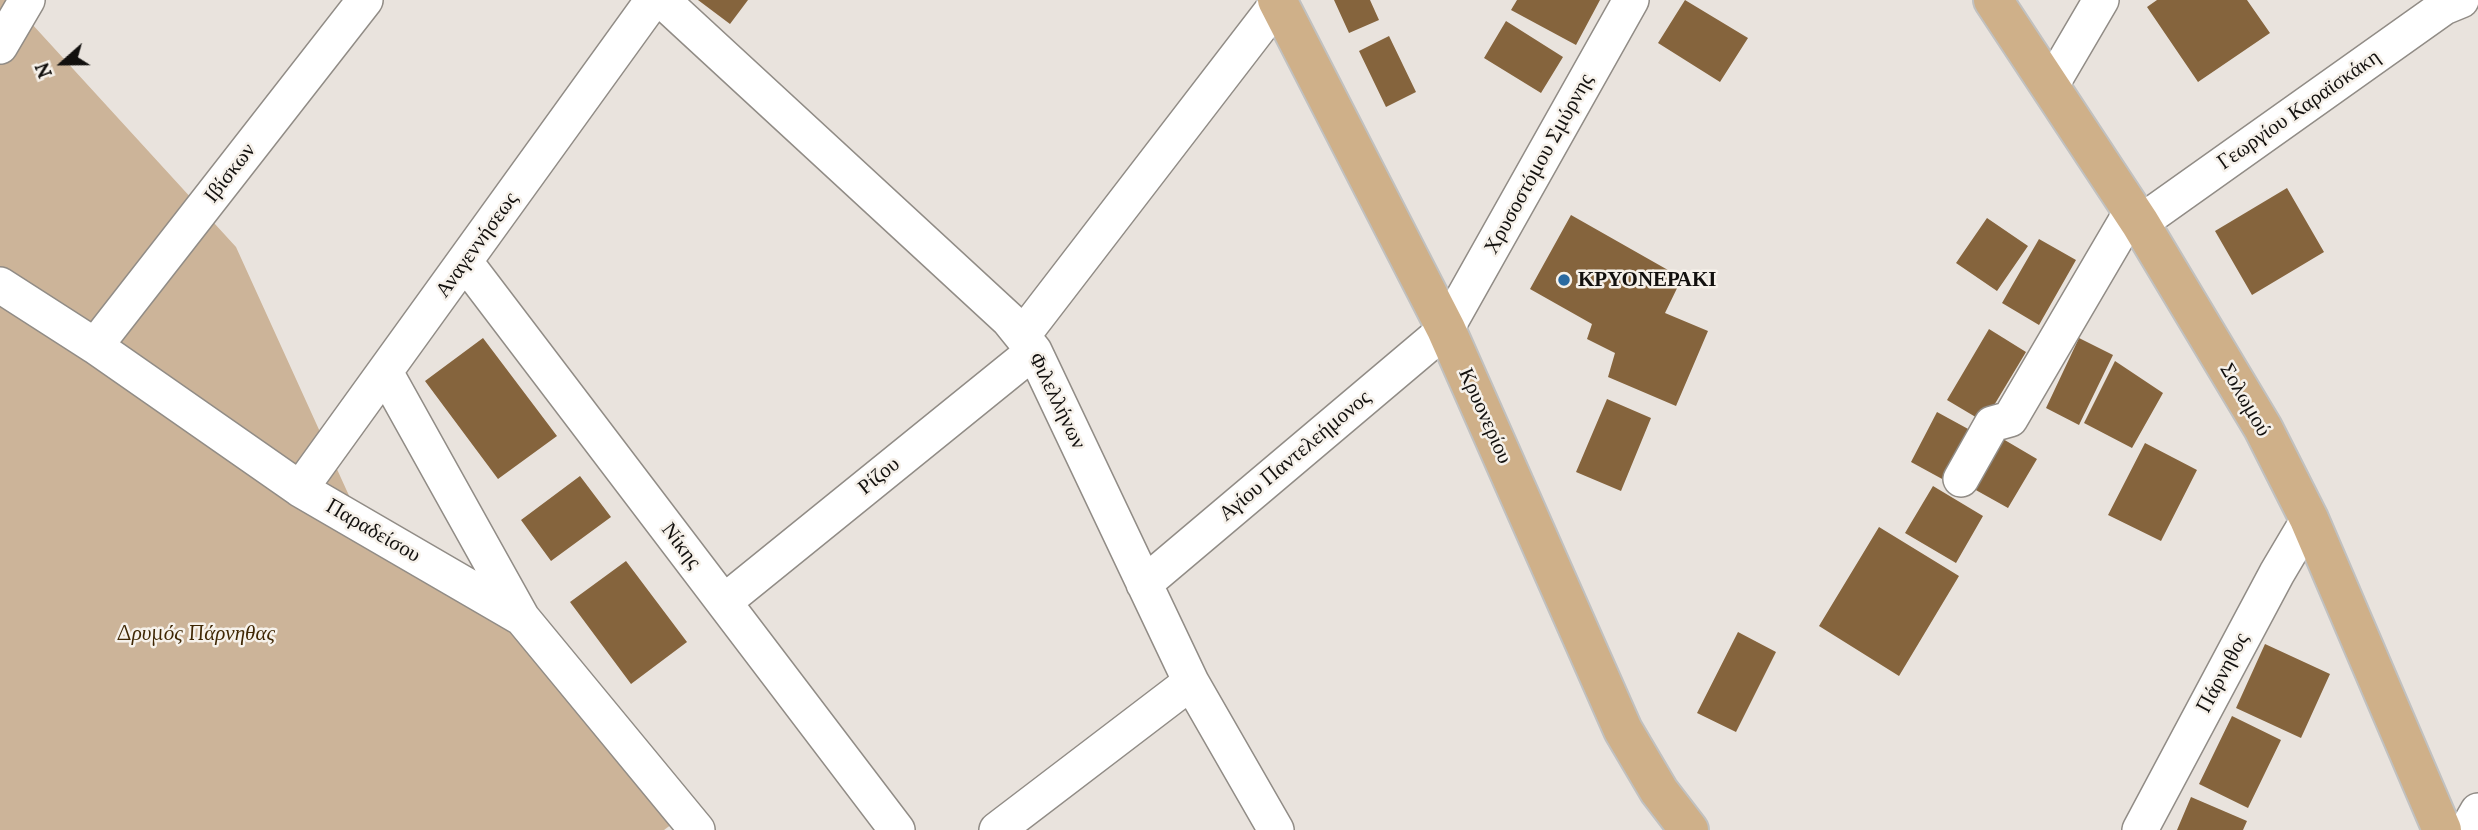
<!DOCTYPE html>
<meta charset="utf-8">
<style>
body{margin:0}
#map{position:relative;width:2478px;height:830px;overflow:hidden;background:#e9e3dd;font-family:Lora,serif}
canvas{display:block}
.north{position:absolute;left:28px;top:28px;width:70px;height:70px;-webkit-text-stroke:5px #f6f1ea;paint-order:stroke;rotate:249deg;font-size:19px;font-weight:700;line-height:28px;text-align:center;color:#12100e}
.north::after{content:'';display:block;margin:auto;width:24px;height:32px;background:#12100e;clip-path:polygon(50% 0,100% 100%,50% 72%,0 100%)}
</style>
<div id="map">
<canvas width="2478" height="830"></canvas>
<div class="north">N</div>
</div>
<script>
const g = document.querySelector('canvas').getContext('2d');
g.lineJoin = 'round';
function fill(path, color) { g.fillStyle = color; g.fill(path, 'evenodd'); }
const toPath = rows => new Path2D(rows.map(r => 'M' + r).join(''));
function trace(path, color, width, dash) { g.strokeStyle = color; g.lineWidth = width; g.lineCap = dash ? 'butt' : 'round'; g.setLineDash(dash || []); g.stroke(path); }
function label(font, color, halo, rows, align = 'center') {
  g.font = font + ' Lora,serif'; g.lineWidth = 5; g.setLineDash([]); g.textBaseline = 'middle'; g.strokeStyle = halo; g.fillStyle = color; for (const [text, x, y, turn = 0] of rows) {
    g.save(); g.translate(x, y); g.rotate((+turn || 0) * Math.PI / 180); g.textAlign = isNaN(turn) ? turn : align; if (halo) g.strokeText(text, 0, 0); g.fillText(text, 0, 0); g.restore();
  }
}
const green = toPath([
 [0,0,10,0,236,247,356,511,522,618,672,824,664,830,0,830]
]);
const building = toPath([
 [698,0,748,0,730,24],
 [1334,0,1370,0,1379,20,1349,33],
 [1517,0,1600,0,1576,45,1511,10],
 [1685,0,1748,38,1720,82,1658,43],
 [2157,0,2247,0,2270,33,2198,82,2147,7],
 [1506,21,1563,57,1541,93,1484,58],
 [1389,36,1416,92,1386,107,1359,51],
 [2287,188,2324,252,2252,295,2215,231],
 [1571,215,1682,278,1665,313,1708,331,1676,406,1608,377,1615,353,1587,339,1592,324,1530,289],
 [1987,218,2028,246,1997,291,1956,263],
 [2039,239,2076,260,2039,325,2002,303],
 [1989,329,2026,352,1984,422,1947,400],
 [483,338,557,436,498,479,425,381],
 [2079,338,2113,355,2079,425,2046,408],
 [2115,361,2163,393,2132,448,2084,423],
 [1607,399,1651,418,1621,491,1576,472],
 [1937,412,1970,430,1944,480,1911,462],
 [2003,439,2037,459,2008,508,1974,489],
 [2145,443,2197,470,2161,541,2108,515],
 [580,476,611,517,551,561,521,520],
 [1933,486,1983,516,1956,563,1905,533],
 [1879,527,1959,576,1899,676,1819,626],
 [626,561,687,642,631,684,570,602],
 [1738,632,1776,652,1736,732,1697,713],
 [2265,644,2330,674,2301,738,2236,708],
 [2232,716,2281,740,2248,808,2199,784],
 [2191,797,2247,821,2243,830,2177,830]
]);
const minor = toPath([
 [662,0,1009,320,1034,351,1191,682,1276,830],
 [0,46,27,0],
 [2050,87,2101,0],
 [2140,223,2444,7,2461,0],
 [465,262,897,830],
 [0,285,95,346,300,489,522,618,697,830],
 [1022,336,1278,3],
 [95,346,365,0],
 [385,372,522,618],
 [1961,479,1992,424,2010,419,2132,211],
 [300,489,653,0],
 [1144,584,1446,329,1631,0],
 [724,602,1034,351],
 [997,830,1191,682],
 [2140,830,2277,573,2309,519],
 [2467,830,2478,811]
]);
const major = toPath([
 [1277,0,1446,329,1623,730,1659,791,1689,830],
 [1993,0,2140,223,2263,428,2309,519,2442,830]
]);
const markers = [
 [1564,280,7,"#2a6aa1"]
];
const streetNames = [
 ["Γεωργίου Καραϊσκάκη",2299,110,-35],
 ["Χρυσοστόμου Σμύρνης",1539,164,-61],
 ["Ιβίσκων",230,173,-52],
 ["Αναγεννήσεως",477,245,-54],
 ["Σολωμού",2245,400,60],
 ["Φιλελλήνων",1057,401,64],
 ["Κρυονερίου",1485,416,66],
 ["Αγίου Παντελεήμονος",1295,456,-40],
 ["Ρίζου",879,476,-39],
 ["Παραδείσου",373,531,30],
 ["Νίκης",681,546,53],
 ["Πάρνηθος",2223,673,-62]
];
const poiNames = [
 ["ΚΡΥΟΝΕΡΑΚΙ",1578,280]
];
const parkNames = [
 ["Δρυμός Πάρνηθας",196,634]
];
fill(green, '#ccb499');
fill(building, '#85643d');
trace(minor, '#918c86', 38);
trace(major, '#c1c1c0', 42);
trace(minor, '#fff', 35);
trace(major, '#cfb089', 38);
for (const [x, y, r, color] of markers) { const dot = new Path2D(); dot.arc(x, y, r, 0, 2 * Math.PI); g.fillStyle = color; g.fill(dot); trace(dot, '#f6f1ea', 2.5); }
label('21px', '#12100e', '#f6f1ea', streetNames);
label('bold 21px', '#12100e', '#f6f1ea', poiNames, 'left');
label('italic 21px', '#3f2704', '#f6f1ea', parkNames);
</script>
